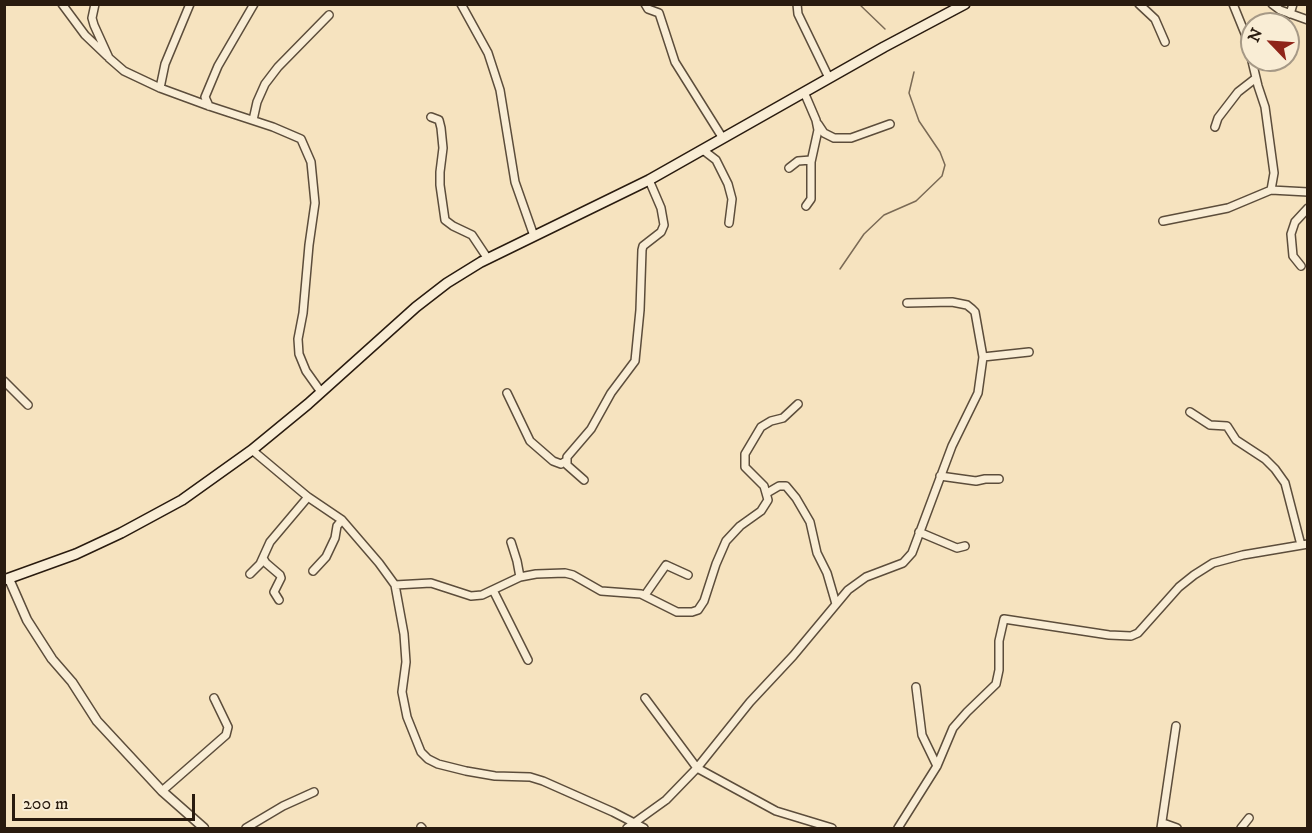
<!DOCTYPE html>
<style>
body{margin:0}
#map{position:relative;width:1312px;height:833px;overflow:hidden;background:#f6e3bf;font-family:"IM FELL DW Pica",serif}
canvas{display:block}
.frame{position:absolute;inset:0;border:6px solid #291b0f;pointer-events:none}
.north{position:absolute;left:1240px;top:12px;width:60px;height:60px;box-sizing:border-box;background:#f9edd5;border:2px solid #a69986;border-radius:50%;rotate:295deg;font-size:16px;font-weight:700;line-height:24px;text-align:center;color:#291b0f}
.north::after{content:'';display:block;margin:auto;width:21px;height:27px;background:#8f2418;clip-path:polygon(50% 0,100% 100%,50% 72%,0 100%)}
.scale{position:absolute;left:12px;top:794px;width:183px;height:27px;box-sizing:border-box;border:3px solid #291b0f;border-top:0;padding-left:8px;font-size:18px;line-height:21px;white-space:nowrap;color:#291b0f;-webkit-text-stroke:4px #f9edd5;paint-order:stroke}
</style>
<div id="map">
<canvas width="1312" height="833"></canvas>
<div class="frame"></div>
<div class="north">N</div>
<div class="scale">200 m</div>
</div>
<script>
const g = document.querySelector('canvas').getContext('2d');
g.lineJoin = 'round';
const toPath = rows => new Path2D(rows.map(r => 'M' + r).join(''));
function trace(path, color, width, dash) { g.strokeStyle = color; g.lineWidth = width; g.lineCap = dash ? 'butt' : 'round'; g.setLineDash(dash || []); g.stroke(path); }
const stream = toPath([
 [859,4,885,29],
 [840,269,864,234,884,215,916,201,942,176,945,165,940,152,919,121,909,93,914,72]
]);
const minor = toPath([
 [62,4,85,35,107,56],
 [95,4,92,18,94,25,109,58,124,71,160,88,209,106,273,127,301,139,311,162,315,203,309,245,303,313,298,339,299,354,306,371,321,392],
 [461,4,488,53,500,90,515,182,534,236],
 [645,4,648,9,659,13,675,62,722,137],
 [797,4,798,14,829,78],
 [1139,4,1155,19,1165,42],
 [1233,4,1246,36,1258,86,1265,107,1274,173,1271,190],
 [1272,4,1280,10,1308,20],
 [1290,14,1293,4],
 [160,88,165,64,190,4],
 [804,92,816,120,818,130,811,162,811,199,806,206],
 [209,106,205,97,218,66,254,4],
 [431,117,439,120,441,128,443,148,440,172,440,185,445,220,453,226,472,235,488,259],
 [253,120,257,102,265,84,278,67,329,15],
 [818,124,824,133,834,138,851,138,890,124],
 [1215,127,1218,118,1238,92,1256,78],
 [703,150,716,160,728,184,732,199,729,223],
 [789,168,798,161,811,160],
 [1163,221,1228,208,1271,190,1308,192],
 [1301,266,1293,256,1291,234,1295,222,1308,208],
 [983,357,1029,352],
 [4,381,28,405],
 [507,393,530,441,553,461,561,464,566,461],
 [1190,412,1210,425,1227,426,1236,440,1265,459,1275,469,1285,483,1301,545],
 [252,450,308,497,342,520,379,563,395,585,404,634,406,662,402,692,407,717,421,752,428,759,438,764,466,771,495,776,530,777,543,781,613,812,644,828],
 [940,476,976,481,985,479,999,479],
 [584,480,567,465,567,457,591,429,611,393,635,361,640,310,642,250,643,246,661,232,664,225,661,208,649,180],
 [767,493,779,486,786,486,796,498,810,522,817,553,827,573,836,604],
 [919,532,957,548,965,546],
 [511,542,517,561,520,577],
 [263,558,266,563,280,575,281,578,274,592,279,600],
 [313,571,326,557,335,538,337,526,342,520],
 [250,574,260,564,270,542,308,497],
 [395,585,431,583,471,596,482,595,520,577,536,574,565,573,573,575,601,591,641,594,677,612,692,612,698,610,704,601,716,564,726,541,740,526,761,511,768,500,764,486,745,467,745,454,761,427,771,421,783,418,798,404],
 [493,590,528,660],
 [645,595,666,565,688,575],
 [916,687,922,735,937,766],
 [645,698,697,768,776,811,832,828],
 [162,791,226,735,228,727,214,698],
 [1163,823,1177,828],
 [421,827,422,828],
 [246,828,283,806,314,792],
 [627,828,666,800,697,768,750,702,793,656,848,590,866,577,903,563,912,553,952,446,978,393,983,357,975,312,972,309,967,305,952,302,907,303],
 [898,828,937,766,953,728,967,712,996,684,999,670,999,641,1004,619,1109,635,1131,636,1138,633,1179,587,1194,575,1213,563,1243,555,1308,544],
 [1161,828,1176,726],
 [1241,828,1249,818]
]);
const tertiary = toPath([
 [9,579,27,620,52,659,72,682,97,721,162,791,204,828]
]);
const secondary = toPath([
 [4,580,76,554,121,533,182,500,252,450,308,404,416,307,447,283,481,262,649,180,884,47,965,4]
]);
trace(stream, '#7a6a55', 1.5);
trace(minor, '#5c4d3b', 10);
trace(tertiary, '#5c4d3b', 11);
trace(secondary, '#291b0f', 12);
trace(minor, '#f9edd5', 7);
trace(tertiary, '#f9edd5', 8);
trace(secondary, '#f9edd5', 9);
</script>
